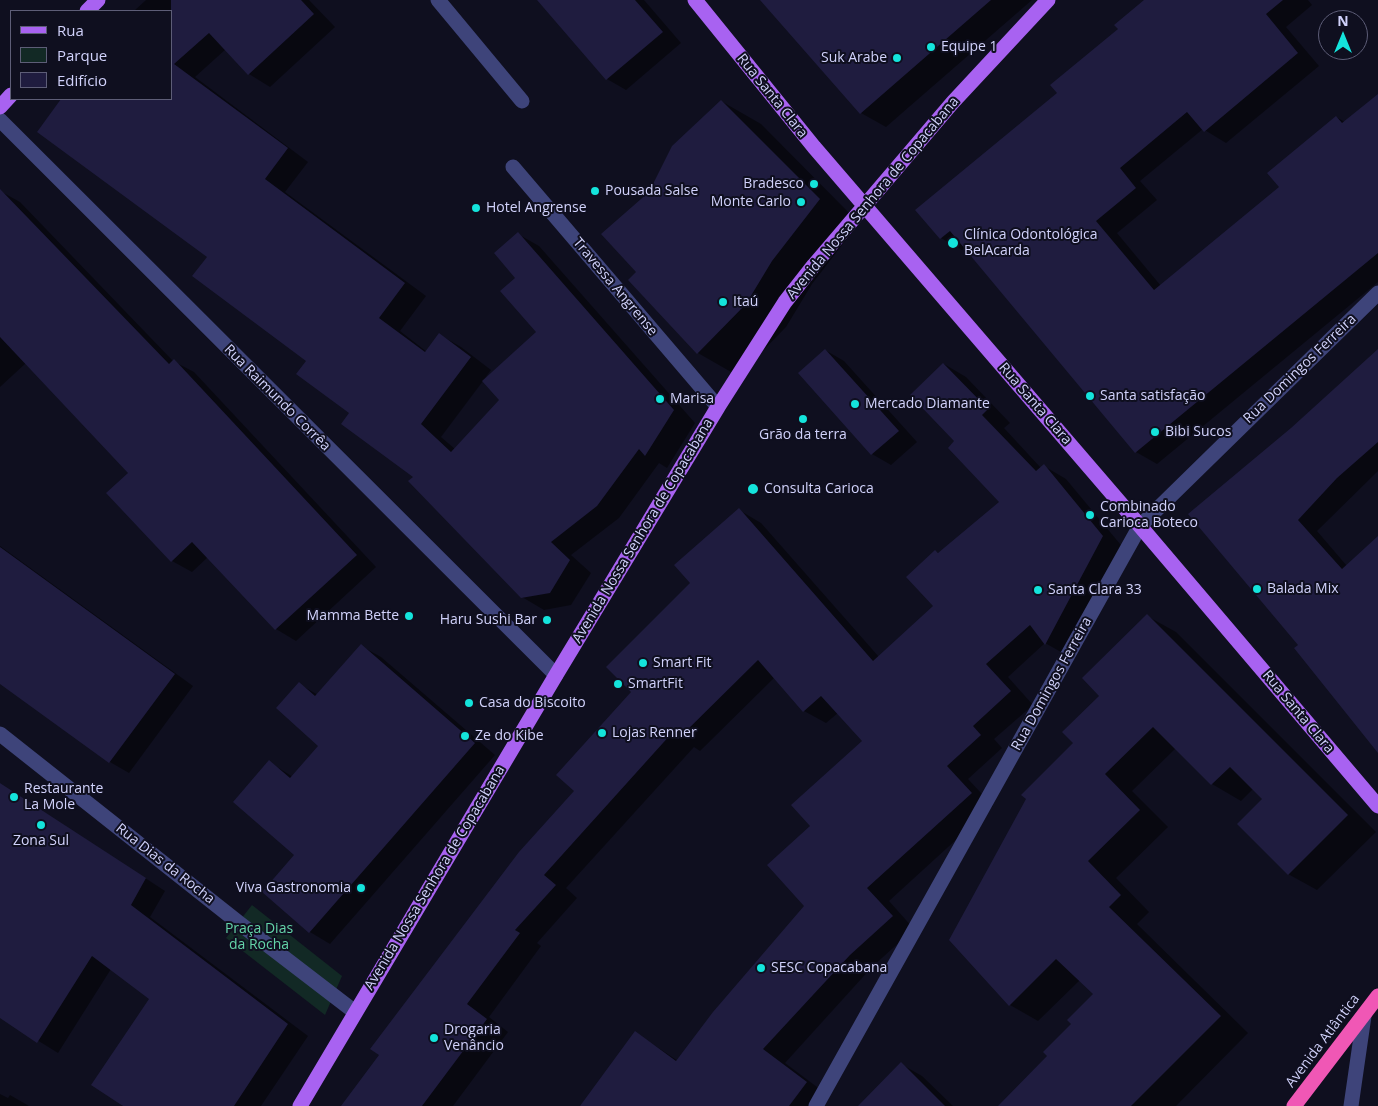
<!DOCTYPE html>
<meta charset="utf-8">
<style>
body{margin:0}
#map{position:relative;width:1378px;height:1106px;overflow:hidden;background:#0f0f1f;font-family:"Open Sans",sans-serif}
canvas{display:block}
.legend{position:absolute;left:10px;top:10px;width:162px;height:90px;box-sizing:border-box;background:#0f0f1f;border:1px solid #5d5d77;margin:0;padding:6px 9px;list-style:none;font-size:15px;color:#d1d2fb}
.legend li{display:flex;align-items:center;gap:10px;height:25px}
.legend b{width:25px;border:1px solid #5d5d77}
.north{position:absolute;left:1318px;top:10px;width:50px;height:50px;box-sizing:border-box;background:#0f0f1f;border:1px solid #5d5d77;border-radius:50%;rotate:0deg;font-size:14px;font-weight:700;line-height:20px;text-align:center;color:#d1d2fb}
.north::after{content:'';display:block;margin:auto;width:18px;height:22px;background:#14e4dc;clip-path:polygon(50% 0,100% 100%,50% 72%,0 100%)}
</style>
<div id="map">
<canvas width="1378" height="1106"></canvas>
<ul class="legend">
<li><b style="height:6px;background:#a862f1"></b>Rua</li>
<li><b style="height:14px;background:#122925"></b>Parque</li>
<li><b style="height:14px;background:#1f1c3f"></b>Edifício</li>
</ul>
<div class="north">N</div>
</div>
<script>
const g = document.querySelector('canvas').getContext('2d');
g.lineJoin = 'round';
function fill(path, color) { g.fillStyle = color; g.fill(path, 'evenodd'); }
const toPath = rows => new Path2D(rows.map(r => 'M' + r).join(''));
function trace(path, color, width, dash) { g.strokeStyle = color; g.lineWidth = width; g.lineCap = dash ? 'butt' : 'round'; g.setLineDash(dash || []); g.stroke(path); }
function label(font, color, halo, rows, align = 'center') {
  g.font = font + ' "Open Sans",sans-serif'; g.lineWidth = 4; g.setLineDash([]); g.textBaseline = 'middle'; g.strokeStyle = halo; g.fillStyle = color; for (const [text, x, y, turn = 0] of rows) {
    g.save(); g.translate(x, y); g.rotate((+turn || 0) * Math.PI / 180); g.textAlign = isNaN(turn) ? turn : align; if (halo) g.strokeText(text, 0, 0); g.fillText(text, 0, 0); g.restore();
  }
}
const green = toPath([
 [252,905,342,976,325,1015,226,938]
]);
const shadow = toPath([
 [146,0,309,0,335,27,270,87,249,74,226,49,195,77,308,162,285,192,426,296,400,331,427,352,440,335,461,347,491,370,485,378,538,333,517,278,518,234,539,246,695,423,667,468,659,463,619,518,571,555,591,573,571,605,544,610,522,597,414,476,351,413,308,360,208,257,38,131,62,99,73,99,79,102,82,99,171,99,171,11,134,11],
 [483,381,500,400,455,449,441,437],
 [539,0,644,0,681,43,626,90,607,79],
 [761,0,1032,0,886,127,861,113],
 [1146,0,1308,0,1312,5,1286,27,1319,66,1226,143,1203,129,1140,181,1157,200,1117,233,1161,286,1281,187,1336,117,1345,122,1378,96,1378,282,1157,464,1136,452,965,248,962,250,941,238,1058,93],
 [721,101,761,124,859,223,812,284,786,327,738,376,698,353,630,280,637,272,650,193],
 [0,191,20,202,173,361,194,372,376,567,296,641,276,629,208,557,192,572,172,561,130,474,26,363,0,387],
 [825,350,844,361,917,442,891,465,872,454],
 [1378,351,1378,471,1317,531,1347,566,1378,538,1378,751,1299,645,1292,429],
 [944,364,966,377,1010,423,1004,428,1041,468,1044,466,1066,479,1125,550,1068,656,1045,643,1008,677,1033,705,994,739,1002,748,968,779,993,806,889,901,914,929,872,967,785,1063,829,1096,821,1106,581,1106,636,1033,678,1061,806,906,812,826,864,741,838,713,826,723,804,711,775,677,700,751,694,747,566,888,577,898,537,943,541,946,489,1017,508,1032,453,1106,343,1106,576,791,692,583,739,510,761,523,879,657,935,606,935,551,939,553,1001,502,956,441],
 [0,546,193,686,129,773,110,762,0,682],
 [1147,616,1176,632,1376,832,1317,890,1288,874,1264,799,1253,789,1241,801,1212,784,1176,748,1132,791,1168,827,1116,878,1149,912,1137,924,1248,1033,1176,1106,1005,1106,1049,1056,1094,994,1080,980,1038,1021,1010,1005,1075,743],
 [361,646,381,657,495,755,330,944,310,932,264,892,296,855,269,762,293,777,320,746,299,684,318,695],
 [0,783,165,891,150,917,308,1036,261,1106,122,1106,151,999,111,969,58,1053,0,1017],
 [901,1064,922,1076,953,1106,872,1106],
 [0,1094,8,1098,10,1095,29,1106,0,1106]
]);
const building = toPath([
 [171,0,301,0,314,14,248,75,209,33,174,64,288,148,265,179,405,283,379,318,425,352,439,333,471,357,421,424,451,452,499,400,482,381,536,332,500,291,515,278,494,253,518,232,674,410,645,456,639,449,597,506,551,542,570,560,550,593,521,598,408,481,413,477,341,424,349,413,296,374,306,361,192,276,207,257,37,132,61,99,171,99],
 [537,0,635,0,663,32,606,80],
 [760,0,991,0,860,114],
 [1144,0,1283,0,1266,14,1298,53,1204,132,1187,112,1120,168,1136,188,1096,221,1154,290,1279,187,1267,173,1336,116,1342,123,1378,94,1378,253,1135,453,950,231,940,239,915,210,1057,93,1050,85,1118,29,1114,25],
 [721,100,820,199,772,261,746,304,697,354,628,280,636,272,601,234,649,192,672,146],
 [0,189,169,364,174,359,357,555,275,630,192,542,171,562,106,493,128,473,0,337],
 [825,349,899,431,871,455,798,373],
 [1378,349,1378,442,1337,478,1298,520,1342,569,1378,536,1378,753,1294,648,1298,645,1188,514,1291,428],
 [943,363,988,409,982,415,1036,471,1044,464,1103,536,1045,645,1030,625,986,664,1011,691,973,726,981,735,947,766,972,793,867,888,893,916,850,955,763,1049,807,1082,789,1106,580,1106,635,1031,676,1061,713,1012,804,906,767,865,810,826,791,805,862,741,821,696,803,712,758,660,678,739,672,733,544,875,556,885,515,930,520,933,467,1004,487,1019,422,1106,341,1106,379,1055,370,1049,519,852,574,791,556,775,631,692,606,667,690,583,674,565,739,508,873,661,933,606,906,577,935,550,938,553,999,502,948,448,954,441,910,395],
 [0,547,175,674,109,763,0,684],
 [1147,614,1348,815,1288,875,1237,824,1262,799,1230,767,1211,785,1153,727,1105,774,1140,810,1088,861,1121,895,1109,907,1221,1016,1131,1106,998,1106,1047,1056,1043,1052,1071,1024,1067,1020,1093,994,1056,959,1009,1006,949,940,1026,799,1021,795,1073,743,1062,732,1099,696,1082,678],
 [361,644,475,743,309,933,262,892,294,855,233,802,269,760,290,778,318,746,276,708,299,682,315,696],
 [0,783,146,878,131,905,288,1024,234,1106,123,1106,91,1085,149,999,92,956,37,1043,0,1018],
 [901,1062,945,1106,858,1106]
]);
const minor = toPath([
 [438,0,522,101],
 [0,120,556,675],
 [513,167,718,407],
 [0,734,239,923,355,1012],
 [816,1106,1140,526,1378,293],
 [1351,1106,1364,1016]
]);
const major = toPath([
 [695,0,814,147,1140,526,1378,806],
 [87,11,98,0],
 [0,107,11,95],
 [300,1106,556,675,718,407,785,302,814,265,953,102,1048,0]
]);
const highway = toPath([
 [1294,1106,1378,996]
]);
const markers = [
 [931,47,5,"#14e4dc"],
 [897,58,5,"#14e4dc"],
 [814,184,5,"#14e4dc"],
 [595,191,5,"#14e4dc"],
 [801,202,5,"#14e4dc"],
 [476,208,5,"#14e4dc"],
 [953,243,6,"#14e4dc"],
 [723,302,5,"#14e4dc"],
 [1090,396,5,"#14e4dc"],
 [660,399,5,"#14e4dc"],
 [855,404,5,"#14e4dc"],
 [803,419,5,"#14e4dc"],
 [1155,432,5,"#14e4dc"],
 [753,489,6,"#14e4dc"],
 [1090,515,5,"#14e4dc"],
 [1257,589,5,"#14e4dc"],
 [1038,590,5,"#14e4dc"],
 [409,616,5,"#14e4dc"],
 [547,620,5,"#14e4dc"],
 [643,663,5,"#14e4dc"],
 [618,684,5,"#14e4dc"],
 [469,703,5,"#14e4dc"],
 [602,733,5,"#14e4dc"],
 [465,736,5,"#14e4dc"],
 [14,797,5,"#14e4dc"],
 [41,825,5,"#14e4dc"],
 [361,888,5,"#14e4dc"],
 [761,968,5,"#14e4dc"],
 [434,1038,5,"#14e4dc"]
];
const poiNames = [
 ["Equipe 1",941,47],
 ["Suk Arabe",887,58,"right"],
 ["Bradesco",804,184,"right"],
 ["Pousada Salse",605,191],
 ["Monte Carlo",791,202,"right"],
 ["Hotel Angrense",486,208],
 ["Clínica Odontológica",964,235],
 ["BelAcarda",964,251],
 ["Itaú",733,302],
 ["Santa satisfação",1100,396],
 ["Marisa",670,399],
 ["Mercado Diamante",865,404],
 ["Bibi Sucos",1165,432],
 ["Grão da terra",803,435,"center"],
 ["Consulta Carioca",764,489],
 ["Combinado",1100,507],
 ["Carioca Boteco",1100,523],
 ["Balada Mix",1267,589],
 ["Santa Clara 33",1048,590],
 ["Mamma Bette",399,616,"right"],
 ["Haru Sushi Bar",537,620,"right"],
 ["Smart Fit",653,663],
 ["SmartFit",628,684],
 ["Casa do Biscoito",479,703],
 ["Lojas Renner",612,733],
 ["Ze do Kibe",475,736],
 ["Restaurante",24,789],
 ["La Mole",24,805],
 ["Zona Sul",41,841,"center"],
 ["Viva Gastronomia",351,888,"right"],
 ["SESC Copacabana",771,968],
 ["Drogaria",444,1030],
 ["Venâncio",444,1046]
];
const streetNames = [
 ["Rua Santa Clara",772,96,51],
 ["Avenida Nossa Senhora de Copacabana",873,198,-50],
 ["Travessa Angrense",615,287,50],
 ["Rua Domingos Ferreira",1300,369,-44],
 ["Rua Raimundo Corrêa",277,398,45],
 ["Rua Santa Clara",1035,404,49],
 ["Avenida Nossa Senhora de Copacabana",643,531,-59],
 ["Rua Domingos Ferreira",1052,684,-61],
 ["Rua Santa Clara",1298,712,50],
 ["Rua Dias da Rocha",165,864,38],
 ["Avenida Nossa Senhora de Copacabana",435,878,-59],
 ["Avenida Atlântica",1323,1041,-53]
];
const parkNames = [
 ["Praça Dias",259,929],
 ["da Rocha",259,945]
];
fill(green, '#122925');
fill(shadow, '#0007');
fill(building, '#1f1c3f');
trace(minor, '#3e447a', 15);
trace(major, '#a862f1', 15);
trace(highway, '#f057b5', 15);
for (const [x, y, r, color] of markers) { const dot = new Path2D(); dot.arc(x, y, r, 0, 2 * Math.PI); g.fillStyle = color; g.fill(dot); trace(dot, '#0f0f1f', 2); }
label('14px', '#d1d2fb', '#0f0f1f', poiNames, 'left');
label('14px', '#d1d2fb', '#0f0f1f', streetNames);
label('14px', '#64d4a9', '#0f0f1f', parkNames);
</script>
